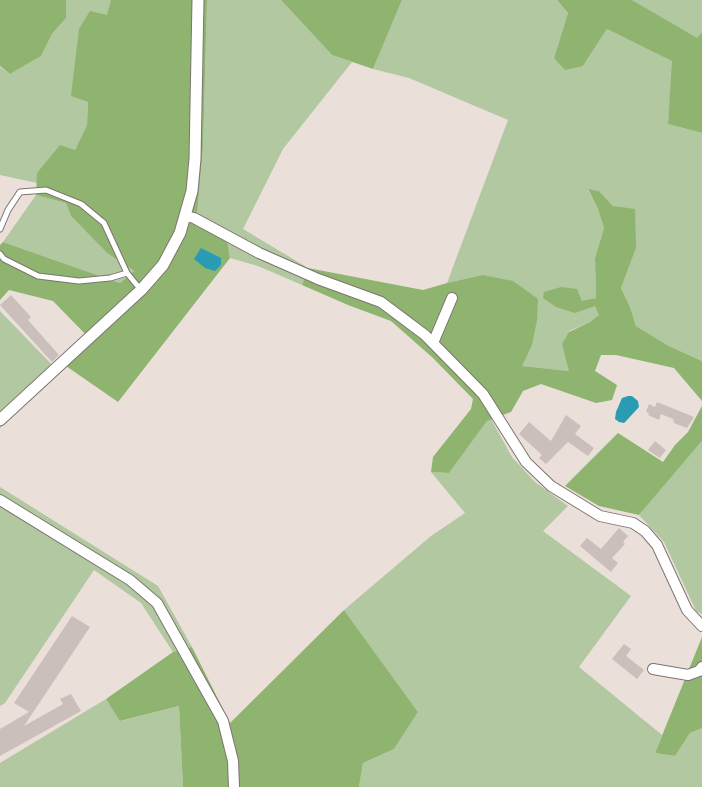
<!DOCTYPE html>
<style>
body{margin:0}
canvas{display:block;background:#eadfd9}
</style>
<canvas width="702" height="787"></canvas>
<script>
const g = document.querySelector('canvas').getContext('2d');
g.lineJoin = 'round';
function fill(path, color) { g.fillStyle = color; g.fill(path, 'evenodd'); }
const toPath = rows => new Path2D(rows.map(r => 'M' + r).join(''));
function trace(path, color, width, dash) { g.strokeStyle = color; g.lineWidth = width; g.lineCap = dash ? 'butt' : 'round'; g.setLineDash(dash || []); g.stroke(path); }
const green = toPath([
 [66,0,111,0,88,102,87,125,75,150,37,173,37,183,0,175,0,67,10,74,41,56,52,34,66,18],
 [207,0,281,0,332,55,352,62,283,149,243,229,308,268,302,285,258,266,230,258,227,240,196,226,203,148],
 [402,0,557,0,568,13,554,58,583,66,607,29,673,61,668,124,702,133,702,361,669,346,636,326,630,307,621,288,636,248,613,206,599,191,588,190,598,209,604,228,595,258,596,298,582,302,544,292,595,306,600,315,590,322,569,331,569,371,521,366,532,345,482,275,447,283,508,120,409,78,373,69],
 [632,0,702,0,702,32,697,39],
 [36,195,66,203,71,216,107,253,134,271,120,283,3,242],
 [0,311,58,371,0,428],
 [491,419,512,457,535,482,568,506,543,531,631,596,579,667,662,735,655,753,675,756,690,733,702,728,702,787,359,787,363,763,394,749,418,712,344,610,431,536,465,513,431,472,449,473,487,421],
 [702,441,702,614,696,611,664,542,639,515],
 [0,487,158,586,192,647,173,652,141,603,94,570,5,703,0,706],
 [106,699,121,721,179,706,183,787,0,787,0,763]
]);
const forest = toPath([
 [0,0,66,0,66,18,52,34,41,56,10,74,0,66],
 [111,0,207,0,203,148,196,226,227,240,230,258,118,402,66,366,93,342,53,301,9,290,0,300,0,245,3,242,120,283,134,271,107,253,71,216,66,203,36,195,37,173,60,145,75,150,87,125,88,102,71,96,79,29,90,11,107,15],
 [281,0,402,0,373,69,332,55],
 [557,0,632,0,697,38,702,32,702,133,668,124,672,61,607,29,583,66,565,70,554,58,568,13],
 [588,189,599,191,613,206,635,209,636,248,621,288,630,307,636,326,669,346,702,361,702,401,674,368,616,355,601,355,595,371,617,385,612,400,596,403,541,384,523,391,511,412,487,421,449,473,431,472,433,457,471,409,473,399,433,358,391,321,348,305,302,285,308,268,423,290,447,283,482,275,513,281,538,299,537,320,532,345,522,366,569,371,562,344,569,332,590,322,599,315,595,306,575,313,556,307,543,298,544,292,561,287,577,289,582,301,596,298,595,258,604,228,598,209],
 [702,406,702,441,639,515,599,506,565,486,618,433,663,462,675,445,688,432],
 [344,610,418,712,394,749,363,763,359,787,183,787,179,706,120,721,106,699,173,652,192,647,230,723],
 [702,637,702,728,690,733,675,756,655,753]
]);
const water = toPath([
 [201,248,221,258,221,265,215,271,205,268,194,259],
 [628,396,632,396,638,401,639,407,627,420,624,423,619,422,615,419,616,412,622,398]
]);
const building = toPath([
 [11,295,31,317,28,320,59,355,52,362,0,305],
 [657,402,694,417,687,428,674,423,673,419,661,414,659,420,648,415,649,413,646,412,649,404,655,407],
 [566,415,581,426,575,434,594,448,588,456,568,442,546,464,539,458,542,455,519,434,529,422,551,441],
 [655,441,666,450,660,458,648,450],
 [619,528,628,536,623,542,625,544,612,558,618,563,611,572,580,546,587,538,601,549],
 [72,616,90,627,24,726,63,704,60,699,71,694,81,711,0,756,0,729,29,712,14,703],
 [624,644,631,649,626,656,644,670,637,679,612,659]
]);
const service = toPath([
 [0,229,8,210,20,192,46,190,81,204,104,223,127,273,141,290],
 [0,254,4,259,38,276,79,281,110,278,127,273]
]);
const minor = toPath([
 [186,216,194,218,259,253,318,279,381,302,425,335,483,394,526,462,551,486,600,516,633,523,645,531,657,545,687,610,702,626],
 [433,343,452,298],
 [0,500,130,580,157,603,223,721,233,761,234,787],
 [653,669,688,675,699,671,702,667]
]);
const tertiary = toPath([
 [0,420,141,290,163,265,180,233,192,191,195,159,198,0]
]);
fill(green, '#b1c8a0');
fill(forest, '#8eb470');
fill(water, '#299bb2');
fill(building, '#cabfba');
trace(service, '#7e7470', 7);
trace(minor, '#7e7470', 12);
trace(tertiary, '#7e7470', 13);
trace(service, '#fff', 5);
trace(minor, '#fff', 10);
trace(tertiary, '#fff', 11);
</script>
